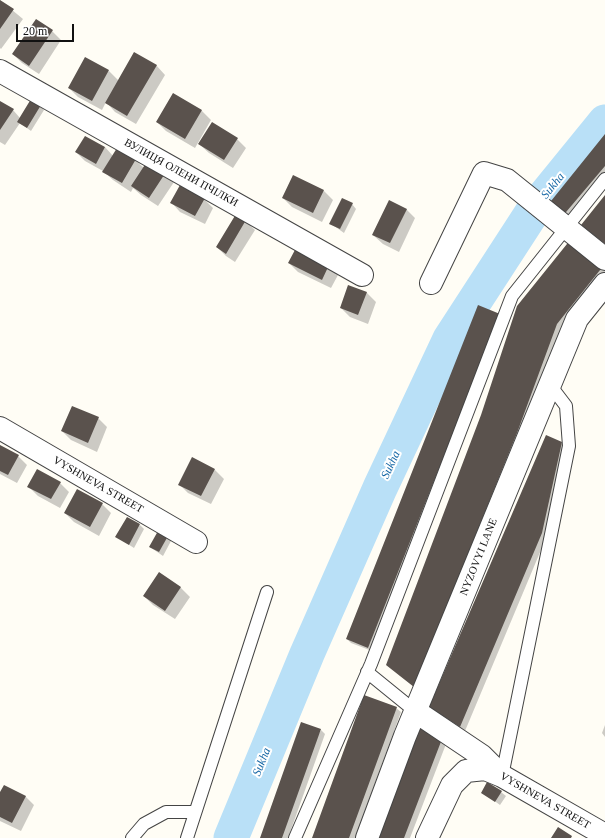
<!DOCTYPE html>
<meta charset="utf-8">
<style>
body{margin:0}
#map{position:relative;width:605px;height:838px;overflow:hidden;background:#fffdf5;font-family:"Times New Roman",serif}
canvas{display:block}
.scale{position:absolute;left:16px;top:24px;width:58px;height:18px;box-sizing:border-box;border:2px solid #111;border-top:0;padding-left:5px;font-size:12px;line-height:14px;white-space:nowrap;color:#111;-webkit-text-stroke:3px #fff;paint-order:stroke}
</style>
<div id="map">
<canvas width="605" height="838"></canvas>
<div class="scale">20 m</div>
</div>
<script>
const g = document.querySelector('canvas').getContext('2d');
g.lineJoin = 'round';
function fill(path, color) { g.fillStyle = color; g.fill(path, 'evenodd'); }
const toPath = rows => new Path2D(rows.map(r => 'M' + r).join(''));
function trace(path, color, width, dash) { g.strokeStyle = color; g.lineWidth = width; g.lineCap = dash ? 'butt' : 'round'; g.setLineDash(dash || []); g.stroke(path); }
function label(font, color, halo, rows, align = 'center') {
  g.font = font + ' "Times New Roman",serif'; g.lineWidth = 4; g.setLineDash([]); g.textBaseline = 'middle'; g.strokeStyle = halo; g.fillStyle = color; for (const [text, x, y, turn = 0] of rows) {
    g.save(); g.translate(x, y); g.rotate((+turn || 0) * Math.PI / 180); g.textAlign = isNaN(turn) ? turn : align; if (halo) g.strokeText(text, 0, 0); g.fillText(text, 0, 0); g.restore();
  }
}
const shadow = toPath([
 [0,0,23,19,1,49,0,48],
 [52,31,61,40,39,74,22,63,13,54],
 [156,65,165,75,136,124,115,112,106,102,102,110,78,97,69,88,109,71,119,81],
 [173,94,202,111,211,120,195,148,166,131,157,122],
 [0,103,13,110,20,118,40,105,44,110,31,131,20,123,5,145,0,142],
 [605,136,605,175,566,222,552,210],
 [237,139,246,148,233,168,209,153,199,144],
 [105,147,113,156,135,160,144,168,165,173,174,182,158,206,141,195,133,188,131,192,113,180,103,171,85,161,76,152],
 [324,191,333,200,322,222,292,207,283,198],
 [204,199,213,208,205,224,180,212,171,202],
 [352,204,356,209,344,233,330,223],
 [406,209,415,218,399,252,383,244,373,235],
 [245,221,255,230,235,262,226,256,217,247],
 [571,240,605,267,605,274,418,690,387,665],
 [289,263,329,266,338,275,331,288,298,272],
 [349,286,367,293,376,302,368,324,350,317,341,308],
 [499,315,372,651,351,643,347,639],
 [98,418,107,427,97,452,71,440,62,431],
 [561,443,565,447,546,538,465,731,430,707],
 [0,446,18,456,27,465,17,483,0,474],
 [215,470,224,479,211,504,188,493,179,484],
 [60,483,69,492,60,508,38,496,29,487],
 [102,504,111,513,99,536,74,522,65,513],
 [140,525,144,529,134,548,117,537],
 [167,537,171,541,163,556,150,547],
 [159,573,181,588,190,597,175,619,153,605,144,596],
 [396,708,401,712,355,838,313,838],
 [605,725,605,737,602,733],
 [420,729,446,744,410,838,378,838],
 [321,730,325,734,288,838,261,838],
 [482,792,501,792,506,796,500,805],
 [0,794,25,796,34,805,21,831,0,821]
]);
const river = toPath([
 [231,838,307,654,380,488,450,339,535,208,605,122]
]);
const building = toPath([
 [0,0,14,9,0,29],
 [36,19,53,30,29,66,12,54],
 [134,52,157,65,127,116,105,103],
 [85,57,109,70,92,101,68,88],
 [173,93,202,110,185,139,156,122],
 [31,99,41,105,27,128,17,122],
 [0,101,14,109,0,130],
 [212,122,238,138,224,160,198,144],
 [605,134,605,166,561,218,547,206],
 [85,136,105,147,96,164,75,152],
 [117,148,136,159,122,183,102,172],
 [148,160,166,172,149,198,131,186],
 [293,175,324,190,313,213,282,198],
 [180,185,205,198,195,216,170,203],
 [605,195,605,244,581,225],
 [342,198,353,203,340,229,329,224],
 [389,200,407,209,390,243,372,235],
 [236,214,246,220,226,254,216,247],
 [571,239,604,265,557,324,517,433,414,687,386,665,481,415,517,306],
 [296,248,329,265,322,280,288,263],
 [348,285,367,292,358,315,340,308],
 [478,305,500,314,368,648,346,639],
 [72,406,99,417,88,443,61,431],
 [546,435,562,442,542,533,460,727,429,707],
 [0,445,19,455,8,475,0,471],
 [192,457,215,469,201,496,178,485],
 [37,469,61,482,51,499,27,487],
 [77,489,103,503,90,527,64,513],
 [127,517,140,524,129,545,115,537],
 [158,531,168,536,159,552,149,547],
 [159,572,181,587,165,611,143,596],
 [364,695,397,707,349,838,312,838],
 [301,722,321,729,282,838,260,838],
 [419,728,442,739,404,838,377,838],
 [487,782,502,791,495,802,481,793],
 [4,785,26,796,12,823,0,817,0,792],
 [558,827,572,836,571,838,551,838]
]);
const lane = toPath([
 [367,672,415,711],
 [502,776,569,446,566,406,550,385],
 [132,838,144,824,166,812,194,812],
 [187,838,267,592],
 [295,838,371,664,512,296,605,179]
]);
const street = toPath([
 [0,71,362,275],
 [431,283,484,173,507,180,605,259],
 [0,428,196,542],
 [415,711,482,756,501,775],
 [367,838,405,736,577,319,605,284],
 [427,838,452,785,466,771,485,769,502,776,605,835]
]);
const streetNames = [
 ["ВУЛИЦЯ ОЛЕНИ ПЧІЛКИ",181,173,29],
 ["VYSHNEVA STREET",98,485,30],
 ["NYZOVYI LANE",479,557,-68],
 ["VYSHNEVA STREET",545,801,30]
];
const waterNames = [
 ["Sukha",553,186,-51],
 ["Sukha",391,465,-65],
 ["Sukha",262,762,-68]
];
fill(shadow, '#0003');
trace(river, '#b9e0f7', 35);
fill(building, '#5a524d');
trace(lane, '#444', 14);
trace(street, '#444', 24);
trace(lane, '#fff', 12);
trace(street, '#fff', 22);
label('11px', '#111', '#fff', streetNames);
label('italic 12px', '#1768a6', '#fff', waterNames);
</script>
